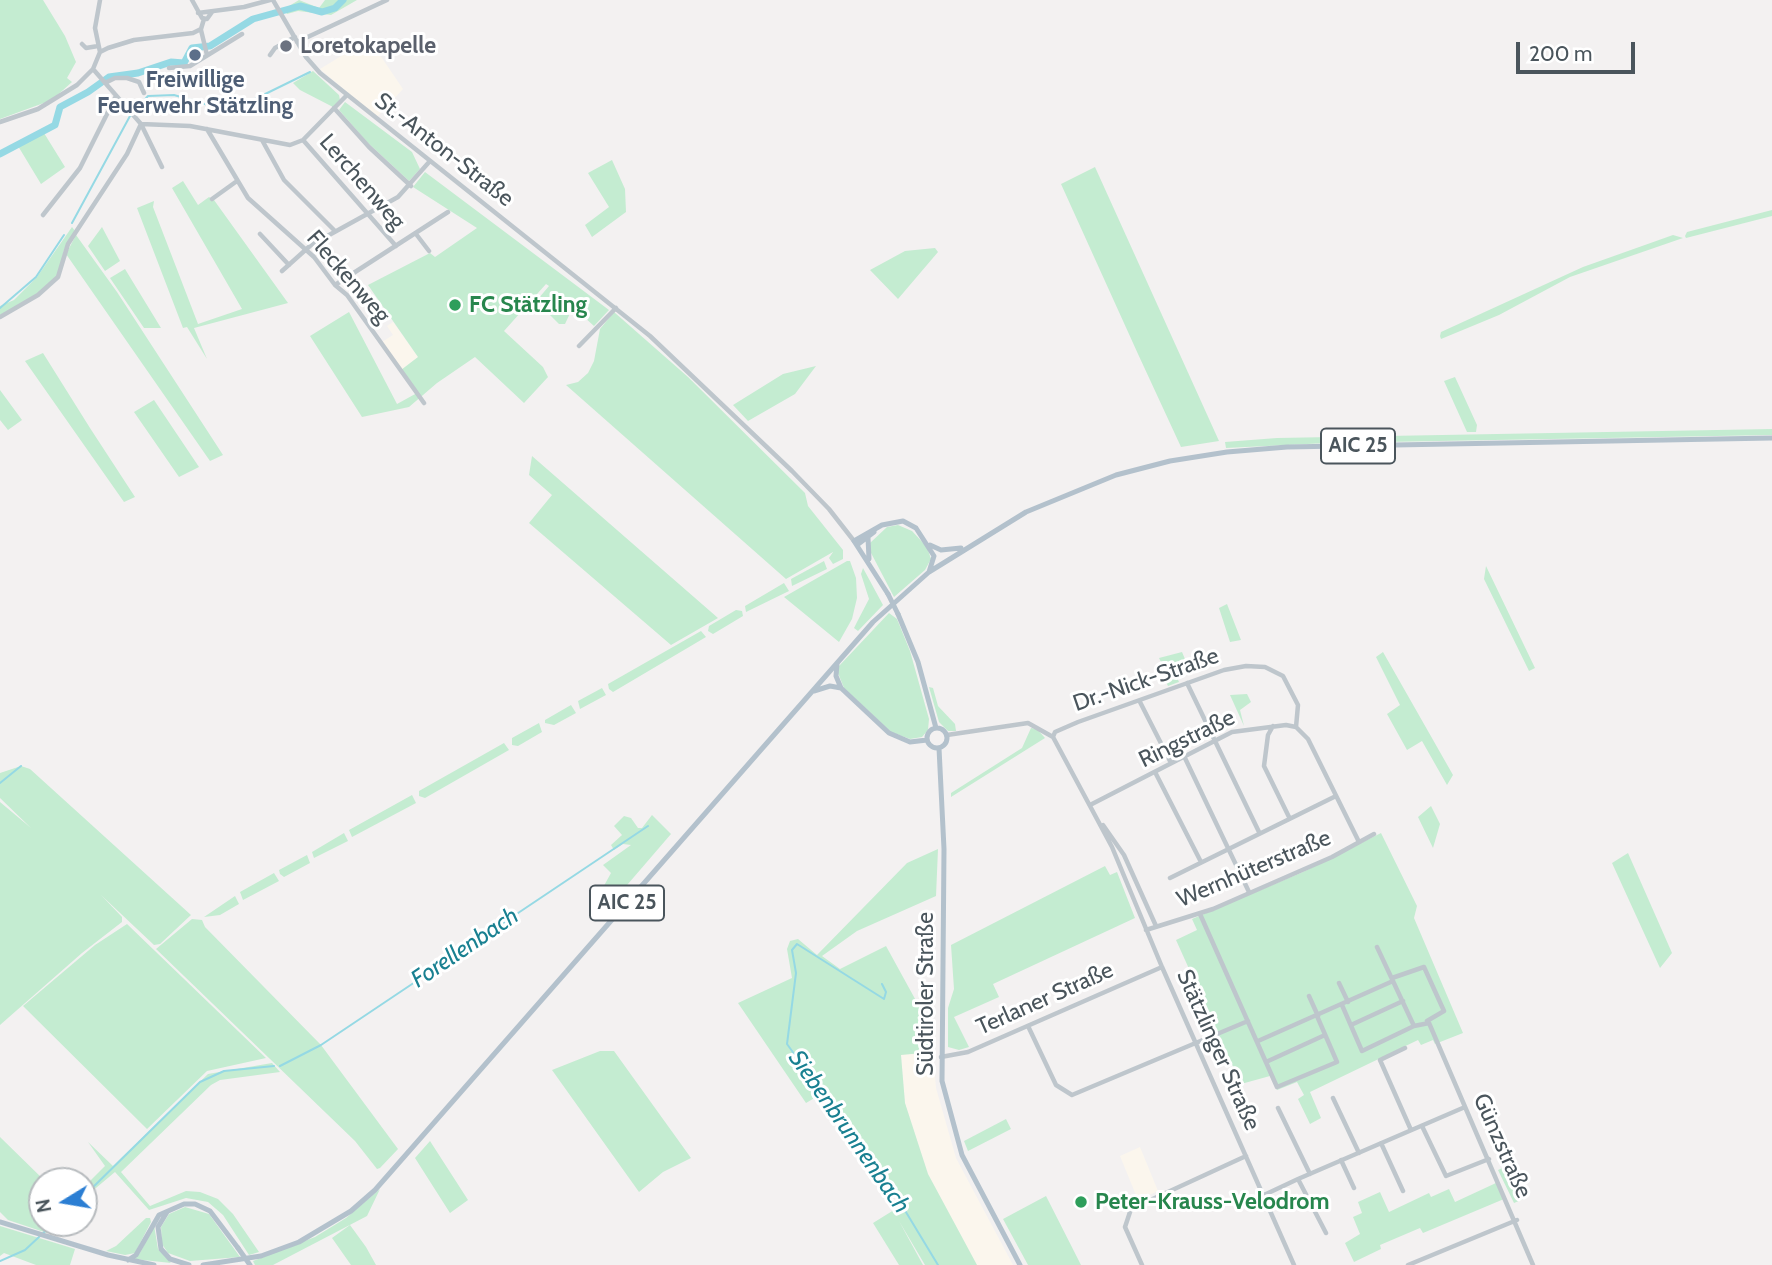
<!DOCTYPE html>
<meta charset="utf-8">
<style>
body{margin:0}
#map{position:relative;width:1772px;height:1265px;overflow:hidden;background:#f3f1f1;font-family:Cabin,sans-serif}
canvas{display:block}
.north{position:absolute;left:28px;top:1167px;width:70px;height:70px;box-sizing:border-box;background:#fff;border:2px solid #b7bbbe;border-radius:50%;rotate:259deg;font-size:19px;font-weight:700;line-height:28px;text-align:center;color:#4a555c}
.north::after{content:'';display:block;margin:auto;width:24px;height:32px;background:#2b7ed3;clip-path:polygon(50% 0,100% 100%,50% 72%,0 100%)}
.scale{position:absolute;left:1516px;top:42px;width:119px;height:32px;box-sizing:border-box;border:4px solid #4a555c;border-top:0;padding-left:9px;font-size:21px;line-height:24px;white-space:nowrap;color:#4a555c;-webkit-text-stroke:5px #fff;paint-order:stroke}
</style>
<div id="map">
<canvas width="1772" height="1265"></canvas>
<div class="north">N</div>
<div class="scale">200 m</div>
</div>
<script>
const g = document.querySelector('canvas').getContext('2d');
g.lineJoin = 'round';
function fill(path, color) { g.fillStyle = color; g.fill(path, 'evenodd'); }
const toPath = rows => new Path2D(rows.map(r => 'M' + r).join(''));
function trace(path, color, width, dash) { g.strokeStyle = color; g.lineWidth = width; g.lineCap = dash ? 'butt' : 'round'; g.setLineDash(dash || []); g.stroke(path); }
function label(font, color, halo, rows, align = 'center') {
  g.font = font + ' Cabin,sans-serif'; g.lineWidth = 6; g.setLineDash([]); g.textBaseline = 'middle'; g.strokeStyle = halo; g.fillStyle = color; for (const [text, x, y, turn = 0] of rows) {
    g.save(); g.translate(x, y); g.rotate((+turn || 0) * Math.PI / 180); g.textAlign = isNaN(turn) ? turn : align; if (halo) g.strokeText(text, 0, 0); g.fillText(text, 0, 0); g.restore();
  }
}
const commercial = toPath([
 [369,39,403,89,377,117,320,69],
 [393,322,418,357,401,370,382,342,393,335,387,326],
 [933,1052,936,1088,956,1158,1013,1265,977,1265,928,1174,905,1103,901,1054],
 [1140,1147,1158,1191,1138,1200,1120,1156]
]);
const green = toPath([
 [0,0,43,0,65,36,76,62,67,78,72,82,52,100,0,119],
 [299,0,319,8,325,0,357,0,331,15,298,11,287,14,284,9],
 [313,71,339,95,340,100,333,107,300,90,293,83],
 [345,102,412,152,420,169,409,181,367,142,339,110],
 [44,133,65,167,41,184,18,146],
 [612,160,625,189,626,212,592,237,585,225,609,207,588,173],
 [1095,167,1219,441,1181,447,1138,354,1061,184],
 [425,172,609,310,594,326,573,307,565,324,559,324,544,309,538,314,531,308,534,302,540,301,538,299,549,286,546,284,504,331,543,367,548,377,524,403,475,357,437,383,409,407,362,417,310,336,349,312,397,404,417,393,401,370,418,357,368,285,430,253,435,257,477,228,413,187],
 [183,181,198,205,209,197,214,200,288,303,194,328,207,359,187,327,183,328,137,208,154,201,153,207,198,324,242,309,172,188],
 [1772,210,1772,216,1686,238,1685,236,1687,232],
 [72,227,75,231,64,250,58,275,33,297,0,315,0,306,14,300,37,277],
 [102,227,120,261,105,271,88,246],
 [76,235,117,292,223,455,210,461,66,254],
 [1673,235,1683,238,1570,277,1499,315,1441,339,1440,336,1441,332,1583,267],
 [935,248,938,252,898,299,870,270,905,251],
 [125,269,161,328,144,328,110,278],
 [614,312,688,377,805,493,808,506,843,550,843,559,833,564,829,558,833,552,786,579,566,385,578,382,588,373,594,361,600,329],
 [43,353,90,428,135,497,124,502,25,361],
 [816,366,795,394,748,421,733,405,783,374],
 [1455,377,1477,425,1476,432,1467,432,1444,381],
 [0,390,22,420,8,430,0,420],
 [154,400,199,467,179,477,134,412],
 [1772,429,1772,435,1328,443,1226,448,1225,442,1277,438],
 [532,456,718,618,671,645,529,523,552,495,529,475],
 [898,525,912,531,927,547,931,559,925,570,894,597,870,551,870,543,887,527],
 [824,561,827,569,792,586,791,579],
 [847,561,850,561,856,578,857,598,852,619,839,642,784,597],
 [1486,566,1535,668,1529,671,1484,579],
 [863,568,883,605,858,631,854,628,857,622,869,599,861,574],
 [784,583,789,591,746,612,745,606],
 [1227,604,1241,640,1230,642,1219,608],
 [736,610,742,611,743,616,713,634,708,631,709,626],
 [889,613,897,619,910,651,929,719,928,730,922,737,910,739,891,732,844,688,838,673,839,666],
 [701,631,706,637,613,692,609,689,608,684],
 [1182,652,1185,659,1172,666,1179,682,1168,686,1161,672,1165,670,1159,658],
 [1383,652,1453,775,1447,785,1422,741,1407,750,1387,714,1400,705,1376,657],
 [929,687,933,688,938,706,955,724,956,731,948,731,939,722],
 [602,688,606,695,580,709,578,701],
 [1247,694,1251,702,1240,710,1244,726,1230,695],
 [571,705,576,713,554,725,545,723,545,720],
 [539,723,542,732,518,746,512,745,512,738],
 [1031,728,1037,729,1045,738,951,797,951,793,1022,748],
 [504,743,509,750,425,798,419,796,419,791],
 [21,766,30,769,191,915,160,944,154,945,101,895,122,917,122,922,82,953,0,1025,0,802,31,828,0,798,0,773],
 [412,795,416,803,352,837,349,830],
 [1431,806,1440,824,1433,848,1418,817],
 [652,815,671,834,603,913,595,902,611,873,603,865,631,845,623,844,614,850,611,845,622,835,614,826,624,816,631,818,638,828,642,828],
 [344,833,348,841,314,858,312,852],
 [1381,833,1417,906,1414,918,1463,1033,1435,1044,1433,1040,1421,1045,1418,1040,1310,1092,1321,1118,1310,1124,1298,1099,1304,1095,1297,1082,1277,1090,1270,1076,1241,1084,1176,940,1197,930,1192,919,1303,872],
 [938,849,936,896,857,931,822,956,840,969,886,946,931,1028,933,1052,901,1055,905,1103,928,1174,977,1265,925,1265,899,1221,923,1265,899,1265,873,1223,902,1205,823,1093,806,1103,738,1003,792,978,787,949,790,941,798,939,817,955,907,863],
 [1628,853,1672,953,1660,968,1612,863],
 [307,855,310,863,284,877,280,874,279,870],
 [1105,866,1110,875,1117,872,1135,918,993,984,999,997,954,1017,969,1047,959,1050,948,1047,948,1008,954,989,951,945],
 [274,873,279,881,243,900,240,892],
 [235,896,239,904,220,915,204,917],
 [192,919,202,920,205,927,321,1045,398,1149,380,1168,377,1169,355,1141,156,949],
 [127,924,266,1058,207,1071,147,1129,23,1006,95,945],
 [600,1051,614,1051,691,1158,663,1172,639,1192,552,1070],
 [272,1063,280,1072,220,1080,211,1085,121,1172,150,1206,186,1191,200,1192,218,1199,233,1214,259,1252,249,1255,223,1215,208,1202,186,1198,149,1210,115,1172,84,1198,84,1187,105,1166,88,1142,113,1166,208,1074],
 [1006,1119,1011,1129,968,1151,964,1141],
 [0,1137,45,1181,42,1181,42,1223,57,1223,47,1233,8,1220,0,1212],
 [430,1141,468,1200,450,1213,415,1158],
 [1509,1165,1528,1197,1514,1203,1498,1170],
 [1496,1183,1504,1199,1423,1233,1420,1228,1380,1245,1381,1249,1354,1262,1345,1243,1360,1234,1353,1217,1362,1213,1358,1202,1380,1192,1389,1212,1429,1193,1431,1197,1449,1189,1455,1202],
 [380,1189,367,1216,273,1265,255,1265,253,1261,315,1237,346,1218],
 [1046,1196,1081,1265,1028,1265,1003,1219],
 [185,1207,209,1214,240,1257,190,1261,168,1253,162,1244,161,1227,169,1214],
 [146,1218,150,1218,151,1222,135,1253,125,1255,106,1251,116,1246],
 [154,1225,158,1249,171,1263,134,1259,140,1253],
 [350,1225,366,1247,376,1265,351,1265,332,1238],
 [0,1226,75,1249,70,1265,36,1265,4,1253,0,1256]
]);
const stream = toPath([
 [72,223,130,116,148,96,174,95,215,107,253,100,310,72],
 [0,308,36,277,64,235],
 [0,783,21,766],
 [882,984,886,992,884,999,797,944,792,950,796,973,787,1044,892,1189,938,1265],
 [280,1066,321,1045,648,826],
 [84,1196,200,1082,224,1071,274,1066],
 [0,1261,25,1250,54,1223]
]);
const river = toPath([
 [0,154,55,125,60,107,88,92,109,77,138,73,171,62,184,63,192,48,210,46,253,19,300,6,322,12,335,8,343,0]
]);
const minor = toPath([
 [100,0,95,28,100,52],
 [192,0,202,18,207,19,212,12],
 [273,0,306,57,320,73,650,336,792,471,829,509,854,541],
 [198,13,244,7,270,0],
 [201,30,207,55],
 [297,42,387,0],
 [82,44,86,48,98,46],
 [270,55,275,48,295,37],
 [169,68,190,66,242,34],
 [93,69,141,124,162,167],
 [105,83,115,78,127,78,139,82,144,93],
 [334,108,369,147,411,186],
 [0,122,38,109,77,85,93,69,100,52,108,48,134,40,193,33,201,29,204,19],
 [141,124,190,126,290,145,303,140,346,96],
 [207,129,248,198,314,257,335,285,347,295,424,403],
 [262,140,284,180,335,231],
 [303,140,396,246],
 [212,199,237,181],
 [43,215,80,168,116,96],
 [260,234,289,265],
 [416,234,429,251],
 [282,271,311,245,398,197,430,161],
 [335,285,448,212],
 [0,317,38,295,58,277,68,244,127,154,141,124],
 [579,346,616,308],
 [1187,683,1259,832],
 [1140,702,1171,763],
 [1273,726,1268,735,1264,766,1289,817],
 [947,735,1028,723,1053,737,1112,847,1162,967,1294,1265],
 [1053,737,1055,732,1078,722,1224,670,1246,666,1265,667,1283,676,1298,705,1296,727],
 [1184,756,1249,892],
 [1155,772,1201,862],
 [1092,804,1232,732,1286,725,1296,727,1308,739,1359,842],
 [1103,825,1124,855,1156,926],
 [1170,878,1336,796],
 [1200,914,1277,1087,1337,1062,1317,1016],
 [1146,930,1213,909,1332,857,1374,834],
 [1377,947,1414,1026],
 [1392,978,1424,967,1444,1011,1427,1021],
 [1339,983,1348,1002],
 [1309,996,1318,1016],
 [1342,1005,1362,1051,1414,1026,1429,1023,1533,1265],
 [1351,1025,1403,1001],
 [1028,1026,1056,1085,1072,1095,1248,1021],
 [1258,1041,1393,981],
 [1405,1048,1380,1060,1411,1130],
 [941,1057,968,1052,1162,967],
 [1266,1062,1325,1035],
 [1333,1098,1359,1153],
 [1278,1108,1310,1174],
 [1422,1126,1446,1176,1489,1159],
 [1381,1143,1403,1191],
 [1341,1160,1354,1188],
 [1298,1179,1465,1107],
 [1264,1195,1298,1179,1326,1233],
 [1142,1265,1125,1227,1131,1209,1246,1156],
 [1408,1265,1517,1220]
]);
const major = toPath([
 [868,538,869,559],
 [857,545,874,532],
 [930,545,941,550,961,548],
 [888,594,854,541,882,525,903,521,916,528,934,556,929,572],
 [898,614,918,662,936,728],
 [837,664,836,676,841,688,889,733,910,742,927,740],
 [814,691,830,686,841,688],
 '927 738a10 10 0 1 1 20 0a10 10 0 1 1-20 0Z',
 [939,748,944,849,942,1081,962,1155,1020,1265],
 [167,1212,158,1227,161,1249,170,1259,189,1265],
 [0,1222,108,1255,154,1265],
 [128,1260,136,1255,159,1215,184,1204,195,1204,210,1211,238,1248],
 [203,1265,261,1256,299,1242,351,1211,375,1190,873,622,929,572,1026,512,1116,475,1170,461,1227,452,1287,447,1772,438]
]);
const majorBridge = toPath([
 [888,594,898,614],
 [238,1248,250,1265]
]);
const markers = [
 [286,46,7,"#6b7280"],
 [195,55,7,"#5c6f8a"],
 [455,305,7,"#2e9e5b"],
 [1081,1202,7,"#2e9e5b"]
];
const shields = [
 [1358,446,74],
 [627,903,74]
];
const shieldNames = [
 ["AIC 25",1358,446],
 ["AIC 25",627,903]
];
const worshipNames = [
 ["Loretokapelle",300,46]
];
const serviceNames = [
 ["Freiwillige",195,80],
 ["Feuerwehr Stätzling",195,106]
];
const streetNames = [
 ["St.-Anton-Straße",444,150,38],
 ["Lerchenweg",362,182,49],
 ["Fleckenweg",348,277,49],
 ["Dr.-Nick-Straße",1146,680,-19],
 ["Ringstraße",1187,739,-26],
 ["Wernhüterstraße",1254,869,-23],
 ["Südtiroler Straße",926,994,-90],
 ["Terlaner Straße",1045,999,-24],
 ["Stätzlinger Straße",1218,1050,66],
 ["Günzstraße",1502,1146,66]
];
const leisureNames = [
 ["FC Stätzling",469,305],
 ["Peter-Krauss-Velodrom",1095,1202]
];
const waterNames = [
 ["Forellenbach",465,948,-34],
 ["Siebenbrunnenbach",849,1132,55]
];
fill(commercial, '#fbf6ed');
fill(green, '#c4ecd1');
trace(stream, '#95d9e4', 2);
trace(river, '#95d9e4', 7);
trace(minor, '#bec6cc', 4.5);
trace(major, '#b3c1cc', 5);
trace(majorBridge, '#b3c1cc', 5);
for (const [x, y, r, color] of markers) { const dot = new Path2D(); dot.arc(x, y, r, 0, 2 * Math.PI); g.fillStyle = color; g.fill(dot); trace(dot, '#fff', 2.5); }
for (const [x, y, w] of shields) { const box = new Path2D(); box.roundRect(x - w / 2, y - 17.5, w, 35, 5); g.fillStyle = '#fff'; g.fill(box); trace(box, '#4a555c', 2); }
label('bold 21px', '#4a555c', null, shieldNames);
label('bold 23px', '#5b616d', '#fff', worshipNames, 'left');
label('bold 23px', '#4e5e75', '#fff', serviceNames);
label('23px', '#4a555c', '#fff', streetNames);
label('bold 23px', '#27864d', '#fff', leisureNames, 'left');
label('italic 24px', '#198091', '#fff', waterNames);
</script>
